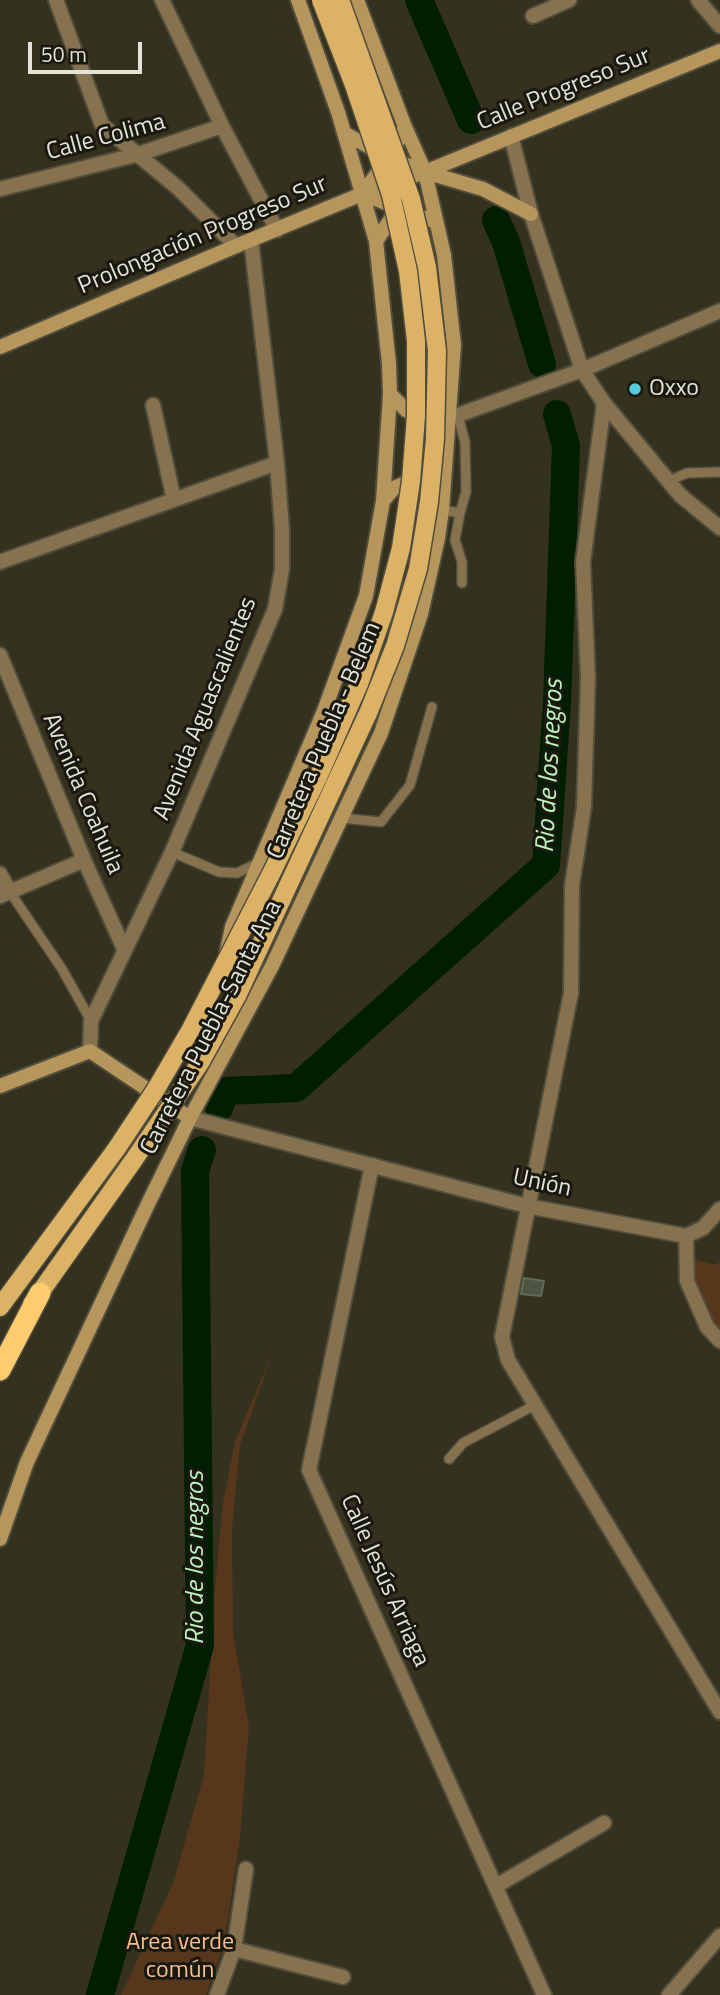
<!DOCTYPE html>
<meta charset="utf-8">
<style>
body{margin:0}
#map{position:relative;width:720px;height:1995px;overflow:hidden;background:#34311e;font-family:"Titillium Web",sans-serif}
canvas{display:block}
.scale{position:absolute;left:28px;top:42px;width:114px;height:32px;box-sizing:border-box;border:4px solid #e4e3d7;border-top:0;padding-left:9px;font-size:21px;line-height:24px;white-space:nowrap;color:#e4e3d7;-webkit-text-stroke:5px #1a1910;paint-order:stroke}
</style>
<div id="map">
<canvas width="720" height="1995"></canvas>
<div class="scale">50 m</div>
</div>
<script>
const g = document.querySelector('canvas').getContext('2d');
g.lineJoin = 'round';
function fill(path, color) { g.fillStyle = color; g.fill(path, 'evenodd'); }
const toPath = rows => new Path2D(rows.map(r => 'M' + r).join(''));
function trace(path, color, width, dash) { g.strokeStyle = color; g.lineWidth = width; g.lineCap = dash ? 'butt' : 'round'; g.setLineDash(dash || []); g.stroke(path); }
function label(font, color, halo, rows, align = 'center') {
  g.font = font + ' "Titillium Web",sans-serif'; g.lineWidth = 6; g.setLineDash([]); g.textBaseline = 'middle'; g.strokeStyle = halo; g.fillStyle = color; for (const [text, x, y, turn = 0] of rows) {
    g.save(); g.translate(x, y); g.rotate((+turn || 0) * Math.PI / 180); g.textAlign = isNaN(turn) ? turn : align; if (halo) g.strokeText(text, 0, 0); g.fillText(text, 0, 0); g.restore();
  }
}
const green = toPath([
 [693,1259,717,1265,720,1261,720,1334,708,1321,692,1282],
 [274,1349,240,1445,232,1529,233,1632,249,1726,240,1838,224,1945,206,1995,121,1995,173,1883,204,1775,215,1587,223,1503,235,1442]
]);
const river = toPath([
 [419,0,471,120],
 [496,220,506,242,542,364],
 [219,1108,225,1091,296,1088,546,865,557,702,566,446,557,414],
 [100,1995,200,1645,195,1171,202,1150]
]);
const building = toPath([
 [524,1278,544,1281,541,1296,521,1294,524,1278]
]);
const lane = toPath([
 [458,416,465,442,466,492,460,513],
 [669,481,687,473,720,472],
 [442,510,460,513,455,540,462,562,462,583],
 [341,818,381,822,410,785,432,707],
 [172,852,219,872,237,873,258,863],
 [10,892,62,969,91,1021],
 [449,1459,463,1443,535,1405]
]);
const street = toPath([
 [56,0,102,125,178,188,236,246],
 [162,0,222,126,277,230],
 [698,0,720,26],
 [533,16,569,0],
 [511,136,531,214,582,370,604,403,680,495,720,528],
 [0,189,139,154,222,126],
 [604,403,583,562,588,678,584,807,572,885,571,993,502,1337,508,1360,720,1712],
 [153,405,174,500],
 [450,418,582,370,720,311],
 [0,562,277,463],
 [0,655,84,860,124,949],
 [0,874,10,892],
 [0,896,84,860],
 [90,1051,91,1021,172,852,275,609,282,569,282,530,277,463,251,240],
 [190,1118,527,1206,686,1236,703,1228,720,1209],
 [372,1165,309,1470,544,1995],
 [686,1236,687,1281,707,1327,720,1341],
 [496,1886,604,1823],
 [234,1949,343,1977],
 [217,1995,234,1949,246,1869],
 [669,1995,720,1936]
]);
const secondary = toPath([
 [405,127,389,158,362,194,436,222],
 [346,134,389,158,425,172,483,189,531,214],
 [376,241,399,207],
 [0,347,236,246,362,194,425,172,720,51],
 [390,394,406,410,425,420,446,420],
 [383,501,394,488,408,482,419,482,437,493],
 [227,951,232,927,324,711,366,596,383,501,390,394,389,364,376,241,338,112,298,0],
 [0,1086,90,1051,190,1118],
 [0,1539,27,1462,147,1206,190,1118,272,966,381,733,421,614,438,538,442,510,454,345,444,255,425,172,405,127,357,0]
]);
const primary = toPath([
 [32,1304,133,1161],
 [0,1307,117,1148]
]);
const highway = toPath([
 [0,1370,40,1293]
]);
const primaryBridge = toPath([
 [117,1148,156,1089,191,1029,271,874,319,775,359,684,384,612,401,548,411,481,416,416,416,341,408,271,391,195,354,85,321,0],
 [133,1161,200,1063,237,996,369,711,395,646,418,569,429,502,435,439,437,351,427,267,411,199,340,0]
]);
const markers = [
 [635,389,7,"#53cadc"]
];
const streetNames = [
 ["Calle Progreso Sur",564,90,-22],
 ["Calle Colima",106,138,-15],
 ["Prolongación Progreso Sur",203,236,-23],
 ["Avenida Aguascalientes",206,709,-68],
 ["Carretera Puebla - Belem",325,741,-67],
 ["Avenida Coahuila",82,794,67],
 ["Carretera Puebla-Santa Ana",212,1028,-63],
 ["Unión",542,1184,12],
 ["Calle Jesús Arriaga",384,1581,66]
];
const poiNames = [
 ["Oxxo",649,389]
];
const parkNames = [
 ["Area verde",180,1943],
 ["común",180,1971]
];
const waterNames = [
 ["Rio de los negros",551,766,-87],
 ["Rio de los negros",197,1558,-90]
];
fill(green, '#57371b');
trace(river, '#001e02', 28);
fill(building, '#4d5441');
trace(building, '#636b56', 2);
trace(lane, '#504d3c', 12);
trace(street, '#504d3c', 18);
trace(secondary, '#504d3c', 18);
trace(primary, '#504d3c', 21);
trace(highway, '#504d3c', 24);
trace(lane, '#86724f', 9);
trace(street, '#86724f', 14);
trace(secondary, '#b6965c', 14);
trace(primary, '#dcb266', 18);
trace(highway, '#fecb6e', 21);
trace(primaryBridge, '#504d3c', 21, []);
trace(primaryBridge, '#dcb266', 18);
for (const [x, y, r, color] of markers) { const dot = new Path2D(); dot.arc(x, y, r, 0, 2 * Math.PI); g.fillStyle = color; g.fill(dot); trace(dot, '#1a1910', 2.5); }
label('24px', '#e4e3d7', '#1a1910', streetNames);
label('24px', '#e4e3d7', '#1a1910', poiNames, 'left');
label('24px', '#f9bd8b', '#1a1910', parkNames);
label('italic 26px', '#bbf3bb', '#1a1910', waterNames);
</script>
